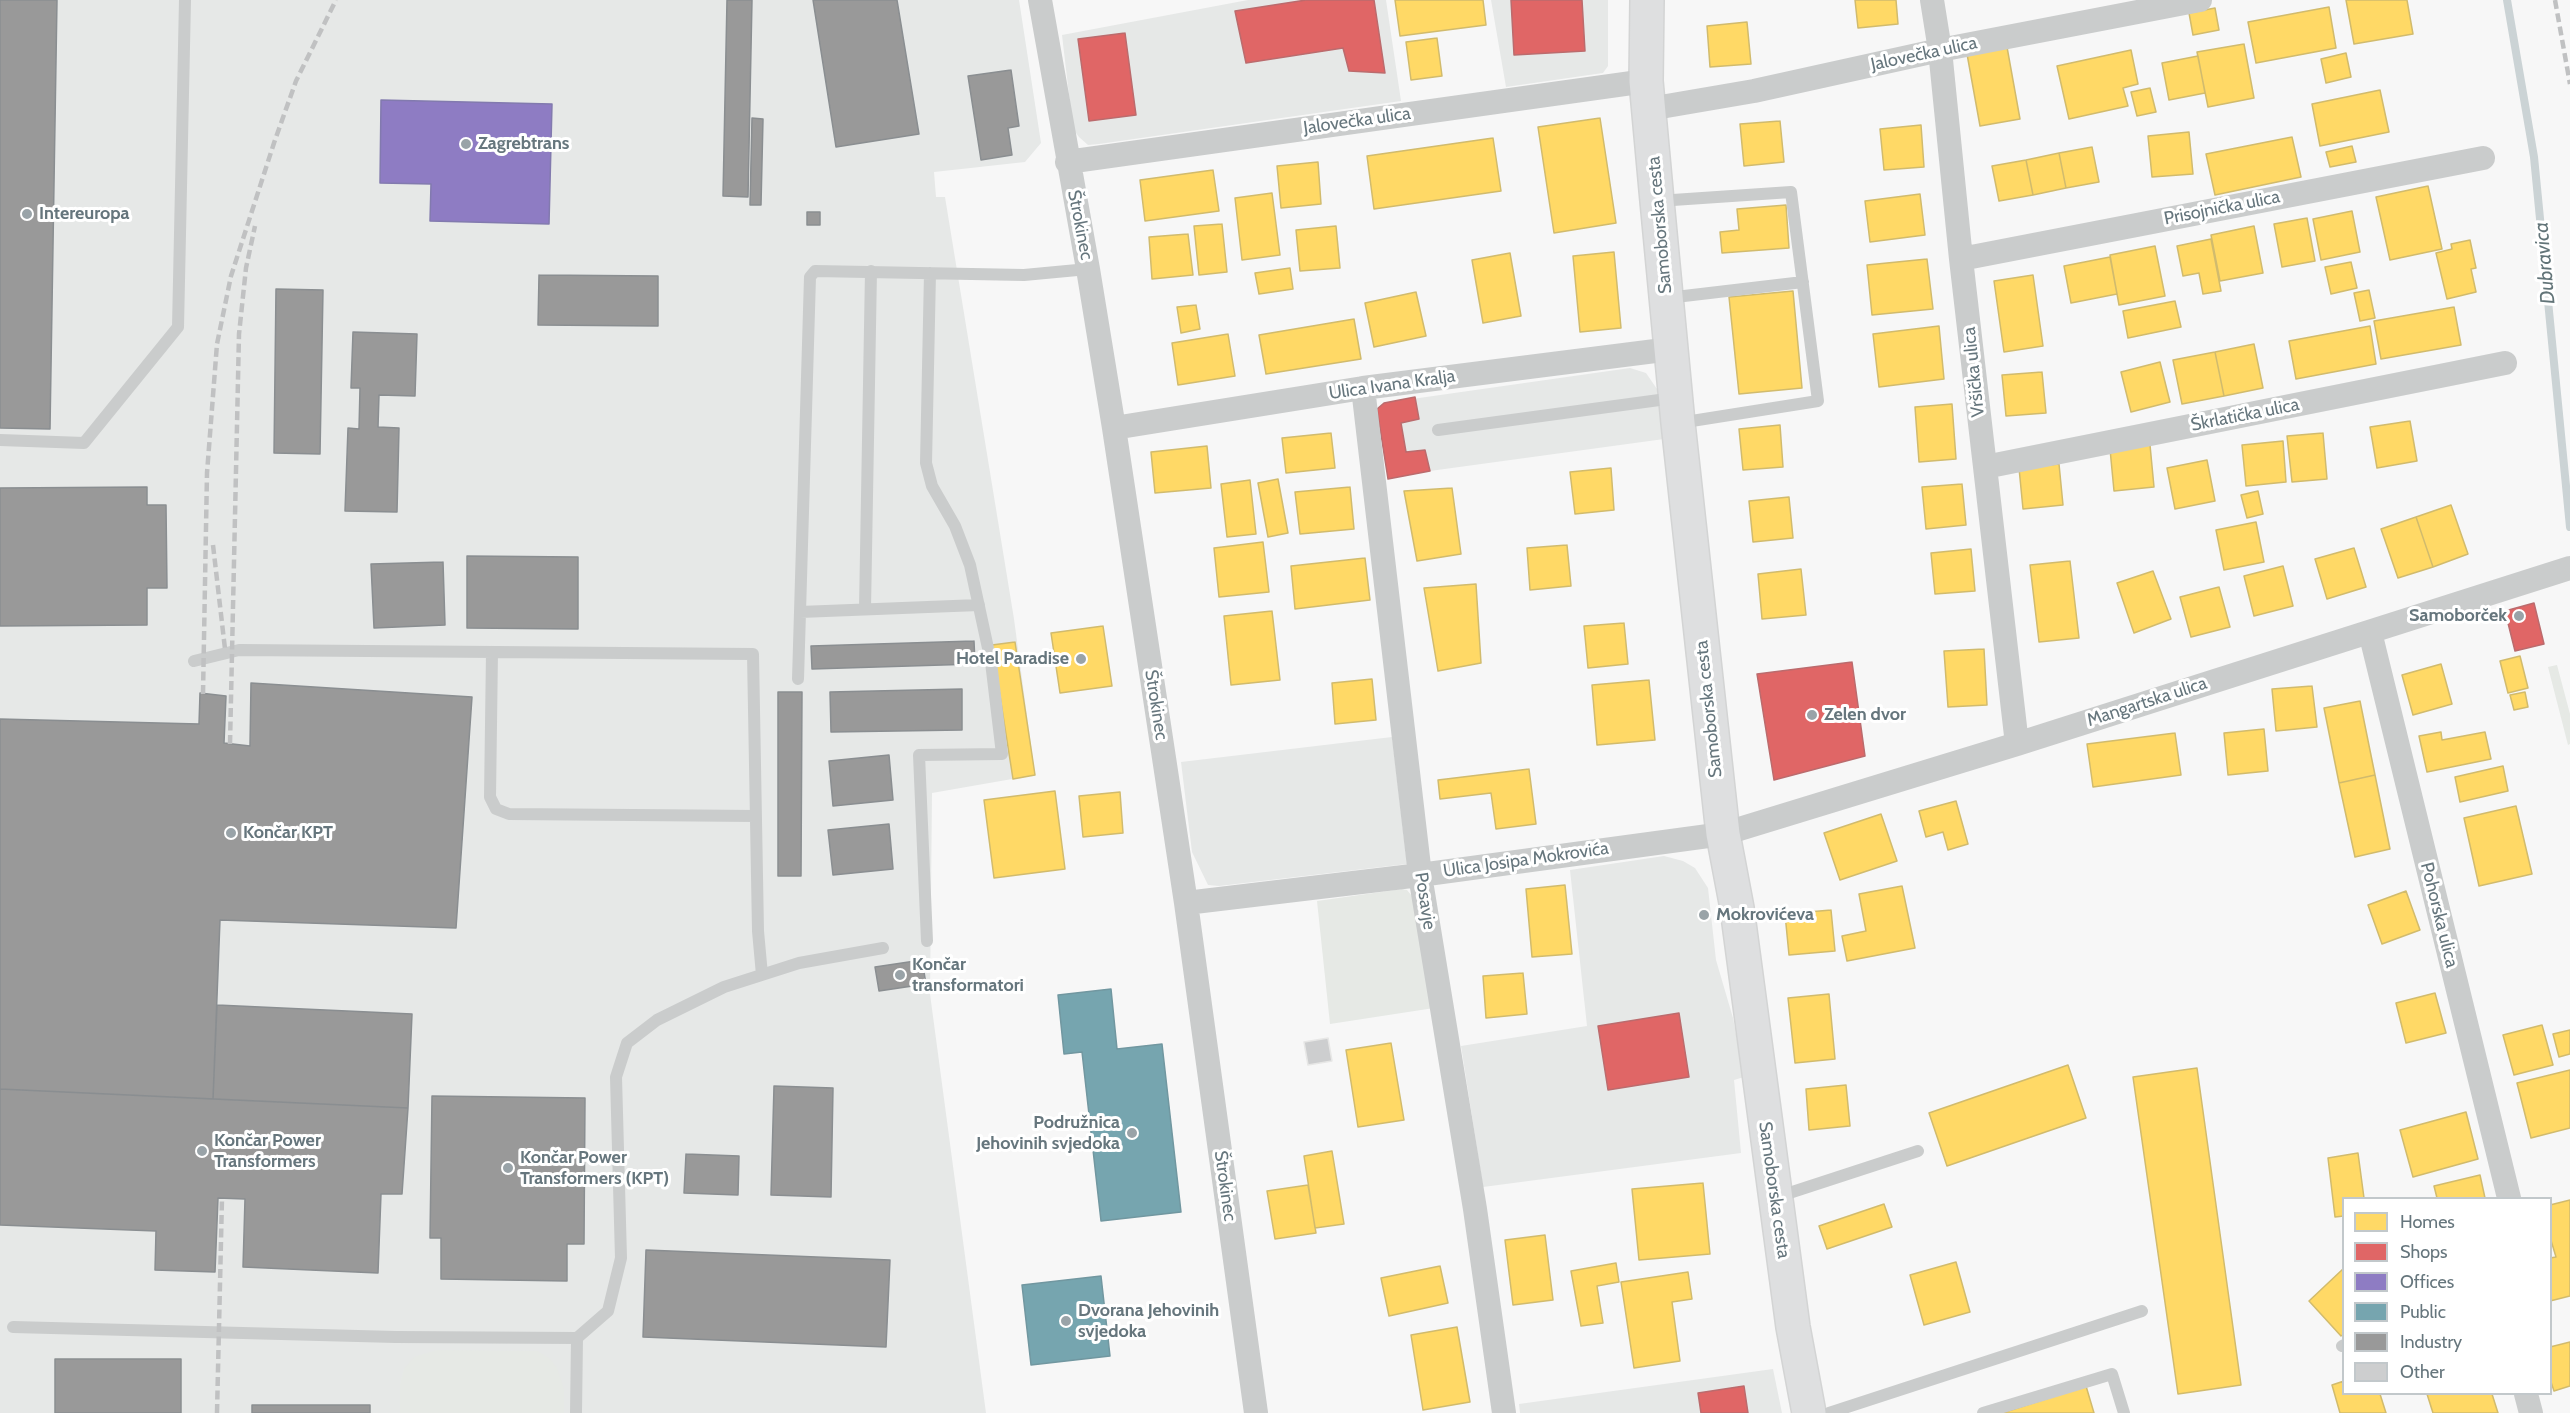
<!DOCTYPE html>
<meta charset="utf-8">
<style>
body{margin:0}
#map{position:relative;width:2570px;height:1413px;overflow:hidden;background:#f7f7f7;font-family:Cabin,sans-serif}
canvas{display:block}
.legend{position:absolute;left:2342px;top:1197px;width:210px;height:198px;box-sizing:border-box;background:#fff;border:2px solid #c2c8cb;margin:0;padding:8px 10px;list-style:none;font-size:18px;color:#66767d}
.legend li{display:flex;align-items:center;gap:12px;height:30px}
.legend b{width:30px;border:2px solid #c2c8cb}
</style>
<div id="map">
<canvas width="2570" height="1413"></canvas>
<ul class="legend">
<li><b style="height:16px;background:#ffd966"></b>Homes</li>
<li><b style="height:16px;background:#e06666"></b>Shops</li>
<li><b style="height:16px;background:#8e7cc3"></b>Offices</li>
<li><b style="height:16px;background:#76a5af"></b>Public</li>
<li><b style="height:16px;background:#999"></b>Industry</li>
<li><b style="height:16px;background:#cdcecf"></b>Other</li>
</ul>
</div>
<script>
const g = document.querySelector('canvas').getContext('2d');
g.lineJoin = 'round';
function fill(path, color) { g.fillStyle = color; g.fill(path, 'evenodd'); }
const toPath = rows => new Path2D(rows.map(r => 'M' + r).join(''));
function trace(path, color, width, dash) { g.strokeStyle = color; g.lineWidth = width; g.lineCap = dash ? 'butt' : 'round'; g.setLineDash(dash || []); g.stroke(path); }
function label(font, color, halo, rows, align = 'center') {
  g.font = font + ' Cabin,sans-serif'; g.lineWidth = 6; g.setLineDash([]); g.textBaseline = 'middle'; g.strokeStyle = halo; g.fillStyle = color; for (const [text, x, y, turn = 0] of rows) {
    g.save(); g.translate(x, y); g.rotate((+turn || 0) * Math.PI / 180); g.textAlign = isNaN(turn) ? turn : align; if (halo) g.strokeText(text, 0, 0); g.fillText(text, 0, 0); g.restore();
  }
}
const built = toPath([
 [0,0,1019,0,1041,143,1025,162,934,172,936,197,945,197,1014,619,1035,775,932,793,930,994,986,1413,0,1413],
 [1248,0,1386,0,1401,101,1099,144,1088,145,1079,137,1073,129,1062,35],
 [1491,0,1608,0,1608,66,1603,73,1506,87],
 [1630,368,1646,373,1657,389,1664,439,1430,471,1388,479,1377,409,1384,403],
 [1392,737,1407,864,1219,886,1208,885,1192,852,1181,762],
 [1664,856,1683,861,1695,868,1708,888,1716,960,1733,1018,1744,1077,1734,1080,1741,1153,1483,1187,1461,1046,1587,1026,1570,870],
 [1773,1369,1782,1413,1520,1413,1519,1404]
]);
const green = toPath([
 [2557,665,2570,714,2570,744,2568,745,2548,667],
 [1402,889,1407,890,1412,896,1434,1008,1330,1024,1317,901],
 [437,1350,537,1351,549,1358,557,1368,564,1389,564,1413,400,1413,400,1385,404,1369,414,1357]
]);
const homes = toPath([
 [1395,0,1483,0,1486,25,1400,36,1395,0],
 [1855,0,1896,0,1898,24,1858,28,1855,0],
 [2346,0,2407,0,2413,34,2354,44,2346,0],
 [2329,7,2336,48,2256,63,2248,22,2329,7],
 [2215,8,2219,30,2193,35,2189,13,2215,8],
 [1747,22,1751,64,1710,67,1707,26,1747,22],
 [1437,38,1442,76,1411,80,1406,42,1437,38],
 [2244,44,2254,98,2208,107,2197,52,2244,44],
 [2007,47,2020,119,1980,126,1967,54,2007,47],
 [2131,50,2138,84,2123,88,2128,106,2069,119,2057,66,2131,50],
 [2346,53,2351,77,2326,83,2321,59,2346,53],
 [2198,56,2205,93,2169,100,2162,63,2198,56],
 [2150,88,2156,112,2137,116,2131,92,2150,88],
 [2380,90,2389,132,2320,146,2312,104,2380,90],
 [1600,118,1616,223,1554,233,1538,127,1600,118],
 [1780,121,1784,162,1744,166,1740,124,1780,121],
 [1921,125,1924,167,1884,170,1880,129,1921,125],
 [2189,132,2193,174,2152,177,2148,136,2189,132],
 [2292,137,2301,177,2215,195,2206,154,2292,137],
 [1493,138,1501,191,1374,209,1367,156,1493,138],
 [2352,146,2356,162,2330,167,2326,152,2352,146],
 [2092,147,2099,182,2066,188,2059,153,2092,147],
 [2059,153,2066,188,2033,195,2026,160,2059,153],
 [2026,160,2033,195,1999,201,1992,166,2026,160],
 [1318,162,1321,204,1281,208,1277,166,1318,162],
 [1213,170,1219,211,1145,221,1140,180,1213,170],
 [2428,186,2442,249,2390,260,2376,197,2428,186],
 [1272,193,1280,255,1242,260,1235,198,1272,193],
 [1920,194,1925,235,1870,242,1865,201,1920,194],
 [1786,205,1789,248,1722,253,1720,232,1739,230,1737,209,1786,205],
 [2352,211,2360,252,2321,260,2313,219,2352,211],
 [2307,218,2315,261,2282,267,2274,224,2307,218],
 [1222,224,1227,272,1199,275,1194,226,1222,224],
 [1336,226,1340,268,1300,271,1296,230,1336,226],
 [2254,226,2263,273,2220,281,2211,235,2254,226],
 [1188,234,1193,275,1152,279,1149,237,1188,234],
 [2211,239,2221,291,2203,294,2199,273,2183,276,2177,246,2211,239],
 [2470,240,2476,268,2471,269,2476,292,2447,299,2436,253,2452,249,2451,244,2470,240],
 [2155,246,2165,296,2119,305,2110,255,2155,246],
 [1614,252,1621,328,1580,332,1573,256,1614,252],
 [1510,253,1521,316,1483,323,1472,260,1510,253],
 [2110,257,2117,294,2071,303,2064,266,2110,257],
 [1927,259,1933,309,1872,315,1867,265,1927,259],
 [2351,262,2357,288,2331,294,2325,267,2351,262],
 [1290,268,1293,289,1259,294,1255,273,1290,268],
 [2033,275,2043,346,2004,352,1994,281,2033,275],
 [2369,290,2375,318,2360,321,2354,293,2369,290],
 [1793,291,1802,388,1739,394,1729,297,1793,291],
 [1416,292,1426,336,1374,347,1365,303,1416,292],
 [2175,301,2181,327,2128,338,2123,311,2175,301],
 [1196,305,1200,329,1181,333,1177,307,1196,305],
 [2454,307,2461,345,2381,359,2374,321,2454,307],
 [1354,319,1361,359,1266,374,1259,335,1354,319],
 [1939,326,1944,379,1879,387,1873,334,1939,326],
 [2370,326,2376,364,2296,379,2289,341,2370,326],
 [1228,334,1235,376,1178,385,1172,343,1228,334],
 [2254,344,2263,388,2224,396,2215,352,2254,344],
 [2215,352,2224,396,2182,404,2173,360,2215,352],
 [2160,362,2170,402,2131,412,2121,372,2160,362],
 [2042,372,2046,413,2006,416,2002,375,2042,372],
 [1952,404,1956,459,1919,462,1915,407,1952,404],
 [2410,421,2417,461,2377,468,2370,427,2410,421],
 [1780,425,1783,467,1743,470,1739,429,1780,425],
 [1331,433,1335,468,1286,473,1282,438,1331,433],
 [2323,433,2327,479,2292,482,2287,436,2323,433],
 [2283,441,2286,482,2246,486,2242,445,2283,441],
 [2150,445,2154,487,2114,491,2110,449,2150,445],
 [1207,446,1211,488,1155,493,1151,452,1207,446],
 [2207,460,2215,501,2175,509,2167,468,2207,460],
 [2059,464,2063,505,2023,509,2019,468,2059,464],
 [1611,468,1614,510,1575,514,1570,472,1611,468],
 [1278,479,1288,533,1268,537,1258,483,1278,479],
 [1250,480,1256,534,1227,537,1221,484,1250,480],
 [1962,484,1966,525,1926,529,1922,487,1962,484],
 [1350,487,1354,529,1300,534,1295,492,1350,487],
 [1452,488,1461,554,1417,561,1404,491,1452,488],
 [2258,491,2263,514,2247,518,2241,495,2258,491],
 [1789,497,1793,538,1753,542,1749,501,1789,497],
 [2451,505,2468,554,2433,567,2416,517,2451,505],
 [2416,517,2433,567,2398,578,2381,529,2416,517],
 [2256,522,2264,562,2224,570,2216,530,2256,522],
 [1263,542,1269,592,1219,597,1214,548,1263,542],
 [1567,545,1571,586,1530,590,1527,548,1567,545],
 [2354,548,2366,587,2327,599,2315,559,2354,548],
 [1971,549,1975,591,1935,594,1931,553,1971,549],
 [1365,558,1370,600,1295,609,1291,566,1365,558],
 [2070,561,2079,638,2039,642,2030,565,2070,561],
 [2283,566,2293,606,2254,616,2244,576,2283,566],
 [1801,569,1806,615,1762,619,1758,574,1801,569],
 [2153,571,2171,619,2134,633,2117,583,2153,571],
 [1476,584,1481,663,1438,671,1424,588,1476,584],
 [2219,587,2230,627,2191,637,2180,597,2219,587],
 [1272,611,1280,680,1231,685,1224,616,1272,611],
 [1624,623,1628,664,1588,668,1584,626,1624,623],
 [1103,626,1112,686,1060,693,1051,633,1103,626],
 [1015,642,1035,775,1013,779,992,645,1015,642],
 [1984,649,1987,705,1948,707,1944,651,1984,649],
 [2520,656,2528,688,2508,693,2500,661,2520,656],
 [2441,664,2452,704,2413,715,2402,675,2441,664],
 [1372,679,1376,720,1335,724,1332,683,1372,679],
 [1649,680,1655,740,1597,745,1592,685,1649,680],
 [2312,686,2317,727,2276,731,2272,689,2312,686],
 [2525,692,2528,707,2514,710,2510,695,2525,692],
 [2360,701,2375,775,2339,783,2324,708,2360,701],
 [2264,729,2268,771,2228,775,2224,733,2264,729],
 [2441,732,2442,740,2485,732,2491,759,2427,772,2419,736,2441,732],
 [2175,733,2181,775,2093,787,2087,744,2175,733],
 [2503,766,2508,791,2460,802,2455,777,2503,766],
 [1529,769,1536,824,1496,829,1491,793,1440,799,1438,780,1529,769],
 [2375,775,2390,849,2355,857,2339,783,2375,775],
 [1055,791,1065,869,994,878,984,800,1055,791],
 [1120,792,1123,833,1083,837,1079,796,1120,792],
 [1956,801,1968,844,1948,850,1943,832,1926,837,1919,811,1956,801],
 [2516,806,2532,874,2479,886,2464,818,2516,806],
 [1881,814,1897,861,1840,880,1824,833,1881,814],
 [1565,885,1572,954,1532,957,1526,889,1565,885],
 [1902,886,1915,948,1847,961,1842,936,1866,931,1859,894,1902,886],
 [2406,891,2420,930,2382,944,2368,905,2406,891],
 [1831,910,1835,951,1789,955,1785,914,1831,910],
 [1523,973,1527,1014,1486,1018,1483,976,1523,973],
 [2435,993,2446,1033,2406,1043,2396,1003,2435,993],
 [1829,994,1835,1059,1795,1063,1788,998,1829,994],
 [2542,1025,2553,1065,2514,1075,2503,1035,2542,1025],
 [2570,1030,2570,1054,2559,1057,2553,1034,2570,1030],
 [1391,1043,1404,1120,1358,1127,1346,1050,1391,1043],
 [2068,1065,2086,1118,1947,1166,1929,1113,2068,1065],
 [2197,1068,2241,1385,2178,1394,2133,1077,2197,1068],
 [2570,1070,2570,1128,2531,1138,2517,1083,2570,1070],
 [1846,1085,1850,1126,1809,1130,1806,1089,1846,1085],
 [2466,1112,2478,1159,2413,1177,2400,1130,2466,1112],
 [1332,1151,1344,1224,1315,1228,1304,1156,1332,1151],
 [2358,1153,2364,1198,2344,1198,2344,1216,2335,1217,2328,1158,2358,1153],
 [2480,1175,2485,1198,2437,1198,2434,1186,2480,1175],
 [1703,1183,1710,1254,1639,1260,1632,1189,1703,1183],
 [1308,1185,1316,1233,1275,1239,1267,1191,1308,1185],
 [2570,1200,2570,1296,2550,1301,2550,1258,2556,1257,2550,1237,2550,1205,2570,1200],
 [1884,1204,1892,1227,1827,1249,1819,1226,1884,1204],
 [1545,1235,1553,1300,1513,1305,1505,1240,1545,1235],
 [1956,1262,1970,1312,1924,1325,1910,1275,1956,1262],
 [1616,1263,1619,1282,1597,1286,1603,1323,1581,1326,1571,1271,1616,1263],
 [1440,1266,1448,1303,1389,1316,1381,1278,1440,1266],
 [2344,1268,2344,1334,2341,1336,2309,1301,2344,1268],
 [1688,1272,1692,1299,1672,1302,1680,1361,1634,1368,1621,1282,1688,1272],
 [1457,1327,1470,1402,1423,1410,1411,1335,1457,1327],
 [2570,1342,2570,1386,2554,1391,2550,1379,2550,1347,2570,1342],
 [2344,1381,2344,1394,2380,1394,2386,1413,2340,1413,2332,1385,2344,1381],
 [2086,1386,2094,1413,2002,1413,2086,1386],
 [2427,1394,2492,1394,2498,1413,2433,1413,2427,1394]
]);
const shops = toPath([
 [1306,0,1374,0,1385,73,1349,71,1343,48,1246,63,1235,11,1306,0],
 [1511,0,1582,0,1585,51,1514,55,1511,0],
 [1125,33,1136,115,1089,121,1078,39,1125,33],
 [1415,397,1419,419,1401,423,1406,452,1425,450,1430,471,1388,479,1377,409,1384,403,1415,397],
 [2534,603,2544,644,2515,651,2505,611,2534,603],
 [1852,662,1865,756,1774,780,1757,674,1852,662],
 [1679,1013,1689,1077,1608,1090,1598,1026,1679,1013],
 [1744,1386,1748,1413,1701,1413,1698,1393,1744,1386]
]);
const offices = toPath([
 [381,100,552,104,549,224,430,221,431,184,380,183,381,100]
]);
const public = toPath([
 [1111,989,1117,1049,1162,1044,1181,1212,1101,1221,1082,1052,1064,1054,1058,995,1111,989],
 [1101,1276,1110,1356,1031,1365,1022,1285,1101,1276]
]);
const industry = toPath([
 [0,0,57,0,50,429,0,428,0,0],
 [727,0,752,0,748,197,723,196,727,0],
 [813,0,897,0,919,134,836,147,813,0],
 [1011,70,1019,126,1008,128,1012,155,981,160,968,76,1011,70],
 [752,118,763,119,761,205,750,205,752,118],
 [807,212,820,212,820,225,807,225,807,212],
 [539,275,658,276,658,326,538,325,539,275],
 [276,289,323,290,320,454,274,453,276,289],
 [353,332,417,334,415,396,379,395,378,427,399,428,397,512,345,511,348,428,359,429,360,388,351,388,353,332],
 [147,487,147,505,166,505,167,588,147,588,147,625,0,626,0,488,147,487],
 [467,556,578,557,578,629,467,628,467,556],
 [443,562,445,625,374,628,371,564,443,562],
 [974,641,975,664,812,669,811,646,974,641],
 [251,683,472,697,456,928,220,920,213,1099,0,1089,0,719,199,724,200,693,226,696,224,743,250,746,251,683],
 [962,689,962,730,831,732,830,692,962,689],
 [778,692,802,692,801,876,778,876,778,692],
 [889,755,893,800,833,806,829,761,889,755],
 [889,824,893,869,833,875,828,830,889,824],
 [922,960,926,984,879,991,875,967,922,960],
 [217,1005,412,1014,408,1108,213,1099,217,1005],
 [774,1086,833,1088,831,1197,771,1195,774,1086],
 [0,1089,408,1108,402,1194,381,1194,378,1273,243,1267,245,1199,218,1198,215,1272,155,1270,156,1231,0,1225,0,1089],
 [432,1096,585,1098,584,1244,567,1244,567,1281,441,1279,441,1238,430,1238,432,1096],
 [686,1154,739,1156,738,1195,684,1193,686,1154],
 [646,1250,890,1260,886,1347,643,1337,646,1250],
 [55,1359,181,1359,181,1413,55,1413,55,1359],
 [252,1405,370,1405,370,1413,252,1413,252,1405]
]);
const stream = toPath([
 [2507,0,2534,157,2570,527]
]);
const building = toPath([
 [1328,1038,1332,1061,1308,1065,1304,1042,1328,1038]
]);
const lane = toPath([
 [1658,201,1791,192,1818,401,1679,423],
 [1667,298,1803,282],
 [1438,430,1674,398],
 [0,440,84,443,178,327,185,0],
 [865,609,871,271],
 [800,612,979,605],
 [492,652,490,797,496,809,509,814,756,816],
 [194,661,239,650,753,654,758,931,762,975],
 [798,679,810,277,815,271,1024,275,1088,269],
 [927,941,919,755,1002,754,991,662,970,565,955,526,932,486,926,463,930,273],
 [1777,1197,1918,1151],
 [13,1327,396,1337,577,1338,608,1311,621,1258,616,1077,627,1043,657,1020,724,987,799,963,883,948],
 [2342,1346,2344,1345],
 [576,1413,577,1338],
 [1829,1413,2142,1311],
 [1983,1413,2112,1374,2124,1413]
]);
const street = toPath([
 [1040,0,1088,269,1114,428,1186,903,1256,1413],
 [1932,0,1940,50,1961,259,2017,744],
 [1649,109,1754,91,1940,50,2200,0],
 [1067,162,1646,81],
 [1961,259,2483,158],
 [1363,388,1420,875,1475,1209,1504,1413],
 [1114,428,1363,388,1671,349],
 [1985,467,2505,363],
 [2370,632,2509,1198],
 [1186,903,1420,875,1723,834,2017,744,2570,568],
 [2526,1394,2531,1413]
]);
const secondary = toPath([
 [1647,0,1646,81,1657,201,1678,423,1723,834,1737,908,1793,1327,1809,1413]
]);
const rail = toPath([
 [2555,0,2570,84],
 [213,545,225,649],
 [203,694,207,473,217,344,231,276,274,143,296,81,336,0],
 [230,744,239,334,246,268,255,226],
 [217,1413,222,1198]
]);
const markers = [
 [466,144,6,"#99a3a8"],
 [27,214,6,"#99a3a8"],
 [2519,616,6,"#99a3a8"],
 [1081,659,6,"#99a3a8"],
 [1812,715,6,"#99a3a8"],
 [231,833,6,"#99a3a8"],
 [1704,915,6,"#99a3a8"],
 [900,975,6,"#99a3a8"],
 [1132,1133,6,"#99a3a8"],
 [202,1151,6,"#99a3a8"],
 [508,1168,6,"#99a3a8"],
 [1066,1321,6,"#99a3a8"]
];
const streetNames = [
 ["Jalovečka ulica",1924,54,-12],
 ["Jalovečka ulica",1357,121,-8],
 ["Prisojnička ulica",2222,208,-11],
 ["Štrokinec",1080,225,79],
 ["Samoborska cesta",1660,225,-95],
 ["Vršička ulica",1974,372,-96],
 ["Ulica Ivana Kralja",1392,385,-8],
 ["Škrlatička ulica",2245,415,-11],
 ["Mangartska ulica",2147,702,-18],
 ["Štrokinec",1156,705,81],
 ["Samoborska cesta",1709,709,-96],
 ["Ulica Josipa Mokrovića",1526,860,-8],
 ["Posavje",1425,901,81],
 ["Pohorska ulica",2439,915,76],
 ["Štrokinec",1225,1186,82],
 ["Samoborska cesta",1774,1190,82]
];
const poiNames = [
 ["Zagrebtrans",478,144],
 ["Intereuropa",39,214],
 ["Samoborček",2507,616,"right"],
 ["Hotel Paradise",1069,659,"right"],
 ["Zelen dvor",1824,715],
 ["Končar KPT",243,833],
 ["Mokrovićeva",1716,915],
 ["Končar",912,965],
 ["transformatori",912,986],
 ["Podružnica",1120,1123,"right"],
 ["Jehovinih svjedoka",1120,1144,"right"],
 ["Končar Power",214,1141],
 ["Transformers",214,1162],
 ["Končar Power",520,1158],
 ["Transformers (KPT)",520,1179],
 ["Dvorana Jehovinih",1078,1311],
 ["svjedoka",1078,1332]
];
const waterNames = [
 ["Dubravica",2545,263,-95]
];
fill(built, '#e6e8e7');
fill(green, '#e6e9e5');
fill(homes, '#ffd966');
trace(homes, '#d1bb6d', 1.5);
fill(shops, '#e06666');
trace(shops, '#bb6b6d', 1.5);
fill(offices, '#8e7cc3');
trace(offices, '#827aae', 1.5);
fill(public, '#76a5af');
trace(public, '#7197a0', 1.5);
fill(industry, '#999');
trace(industry, '#8a8e91', 1.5);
trace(stream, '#cbd3d5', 8);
fill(building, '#cdcecf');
trace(building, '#e7e7e6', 1.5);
trace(secondary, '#d3d4d4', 36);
trace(lane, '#cacccc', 12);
trace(street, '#cacccc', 24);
trace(secondary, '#dedfe0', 33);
trace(rail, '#c0c1c2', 4.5, [9, 4.5]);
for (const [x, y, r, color] of markers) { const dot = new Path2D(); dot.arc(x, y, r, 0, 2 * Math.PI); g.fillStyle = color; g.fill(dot); trace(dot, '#fff', 2); }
label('18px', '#66767d', '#fff', streetNames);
label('bold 18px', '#66767d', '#fff', poiNames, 'left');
label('italic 20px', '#627478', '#fff', waterNames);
</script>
